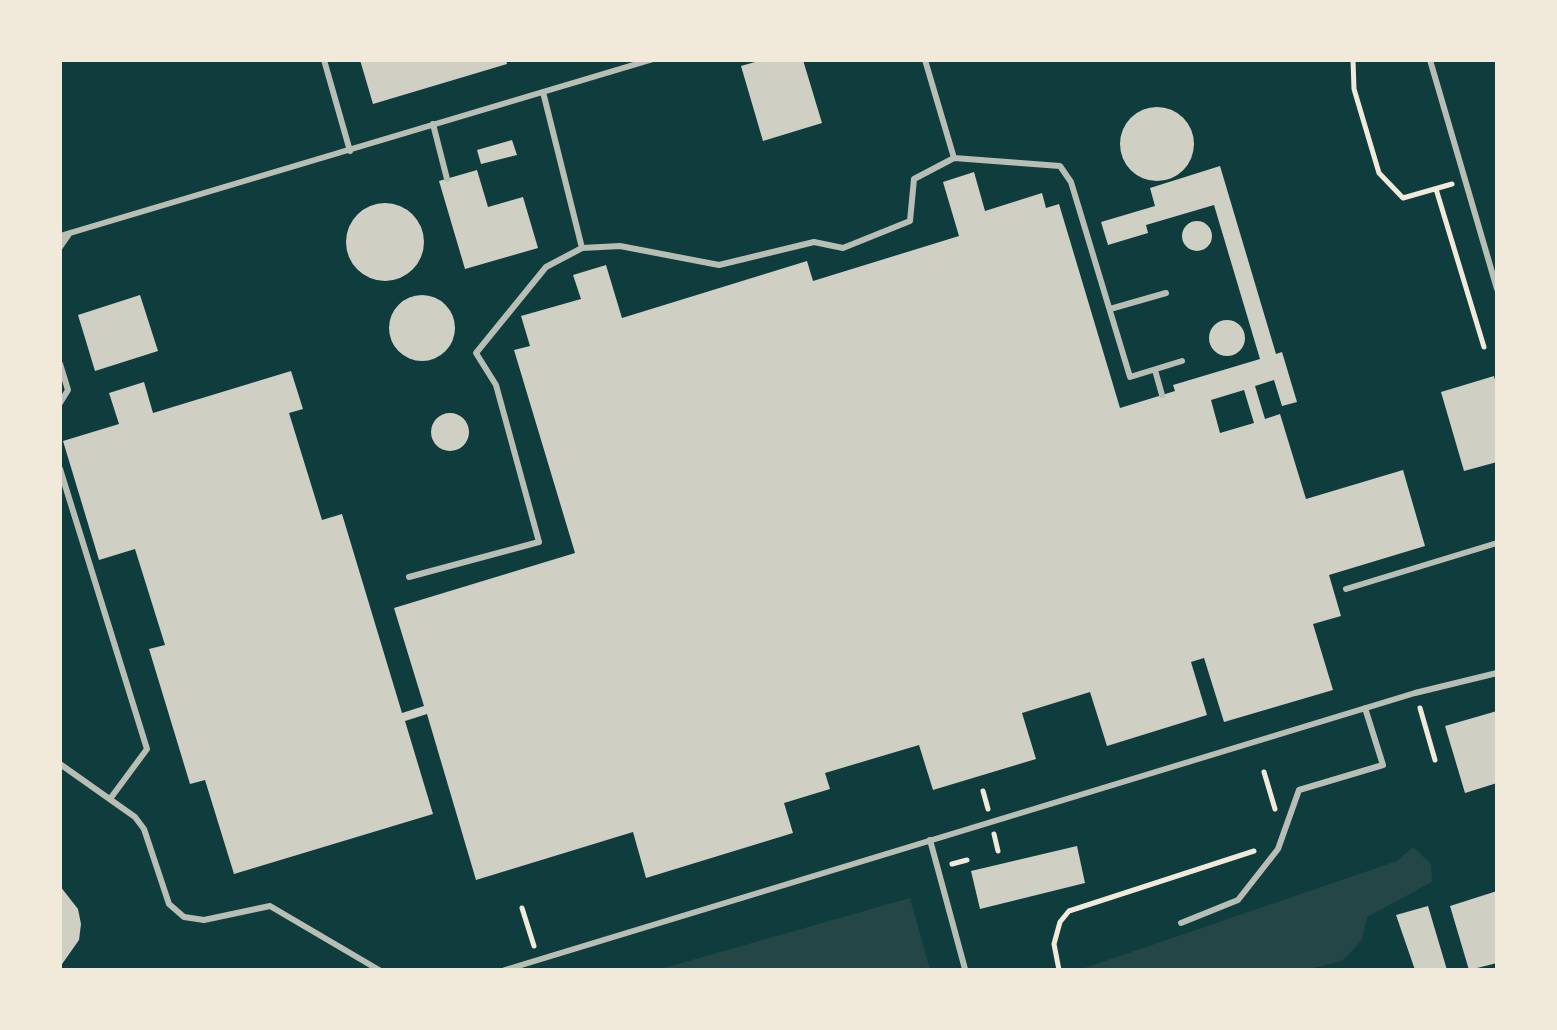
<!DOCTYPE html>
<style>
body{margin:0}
#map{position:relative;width:1557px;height:1030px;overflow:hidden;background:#0f3d3e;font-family:Mulish,sans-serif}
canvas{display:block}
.frame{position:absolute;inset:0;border:62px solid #f1e9da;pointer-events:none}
</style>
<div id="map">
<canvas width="1557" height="1030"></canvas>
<div class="frame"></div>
</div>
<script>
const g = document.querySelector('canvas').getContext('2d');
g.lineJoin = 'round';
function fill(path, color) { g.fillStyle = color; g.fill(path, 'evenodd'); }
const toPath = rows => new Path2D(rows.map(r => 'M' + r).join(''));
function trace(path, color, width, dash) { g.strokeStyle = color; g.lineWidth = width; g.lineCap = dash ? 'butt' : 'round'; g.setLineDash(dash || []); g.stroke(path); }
const green = toPath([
 [1413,847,1431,864,1432,882,1367,917,1362,940,1342,961,1306,970,1079,970,1397,861],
 [910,898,930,970,657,970]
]);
const building = toPath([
 [360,60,506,60,507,64,373,104],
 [762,60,803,60,822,123,763,141,741,66],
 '1120 144a37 37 0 1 1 74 0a37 37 0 1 1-74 0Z',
 [512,140,517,155,481,164,477,150],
 [1220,166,1276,354,1282,352,1297,402,1282,406,1274,380,1255,386,1265,419,1280,414,1306,499,1403,470,1425,546,1329,575,1341,616,1313,624,1333,690,1224,722,1204,658,1191,662,1207,715,1107,746,1090,692,1022,713,1036,759,933,790,919,745,825,773,830,789,784,803,793,833,646,878,633,832,476,880,427,714,405,721,433,814,234,874,205,780,190,784,149,649,165,645,135,549,99,560,63,441,119,424,109,393,144,382,153,413,291,371,303,409,289,413,322,520,342,514,402,713,424,706,394,608,575,553,514,350,530,346,521,316,581,299,573,275,606,265,622,318,807,261,813,281,959,236,943,182,974,172,985,211,1042,193,1046,208,1059,204,1120,408,1175,391,1173,385,1260,359,1214,205,1146,225,1148,233,1108,245,1101,222,1155,206,1150,188],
 [1244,390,1254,423,1220,433,1211,400],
 [477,170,488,207,523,197,538,248,465,269,439,181],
 '346 242a39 39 0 1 1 78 0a39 39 0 1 1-78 0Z',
 '1182 236a15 15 0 1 1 30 0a15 15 0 1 1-30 0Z',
 '389 328a33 33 0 1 1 66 0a33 33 0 1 1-66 0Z',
 [140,295,158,351,95,371,78,315],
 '1209 338a18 18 0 1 1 36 0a18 18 0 1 1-36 0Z',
 [1494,376,1497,388,1497,462,1464,471,1441,392],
 '431 432a19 19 0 1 1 38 0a19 19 0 1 1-38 0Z',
 [1497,711,1497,783,1465,793,1445,726],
 [1077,846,1085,883,980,909,971,871],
 [60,886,78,909,81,924,79,940,60,967],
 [1497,891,1497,963,1469,970,1450,906],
 [1428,906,1447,970,1415,970,1396,915]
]);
const path = toPath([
 [1353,60,1354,89,1379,173,1403,198,1452,184],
 [1436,189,1484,347],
 [1420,708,1435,760],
 [1264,772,1275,809],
 [983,791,988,809],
 [994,834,998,851],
 [952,864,967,860],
 [522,908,534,946],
 [1059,970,1054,944,1060,922,1069,911,1254,851]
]);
const service = toPath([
 [324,60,350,151],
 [925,60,954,158],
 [1430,60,1497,289],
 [543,92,582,248],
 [433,124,447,179],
 [60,236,650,60],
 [60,247,69,234],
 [1110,309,1166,293],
 [60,364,68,390,60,403],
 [1155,370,1162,395],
 [60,469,147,749,110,799],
 [409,577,539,542,496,385,476,353,546,267,582,248,620,246,719,265,814,242,843,248,910,221,914,179,954,158,1060,166,1071,182,1130,377,1182,361],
 [1346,589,1497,543],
 [60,764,135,817,144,829,169,904,184,917,204,920,270,906,379,970],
 [930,840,965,969],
 [1181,923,1238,900,1278,849,1299,790,1383,765,1365,708],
 [505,970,1415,693,1497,673]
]);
fill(green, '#244646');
fill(building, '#cfcfc3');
trace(path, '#f1e9da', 5);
trace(service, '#b8beb3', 6);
</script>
